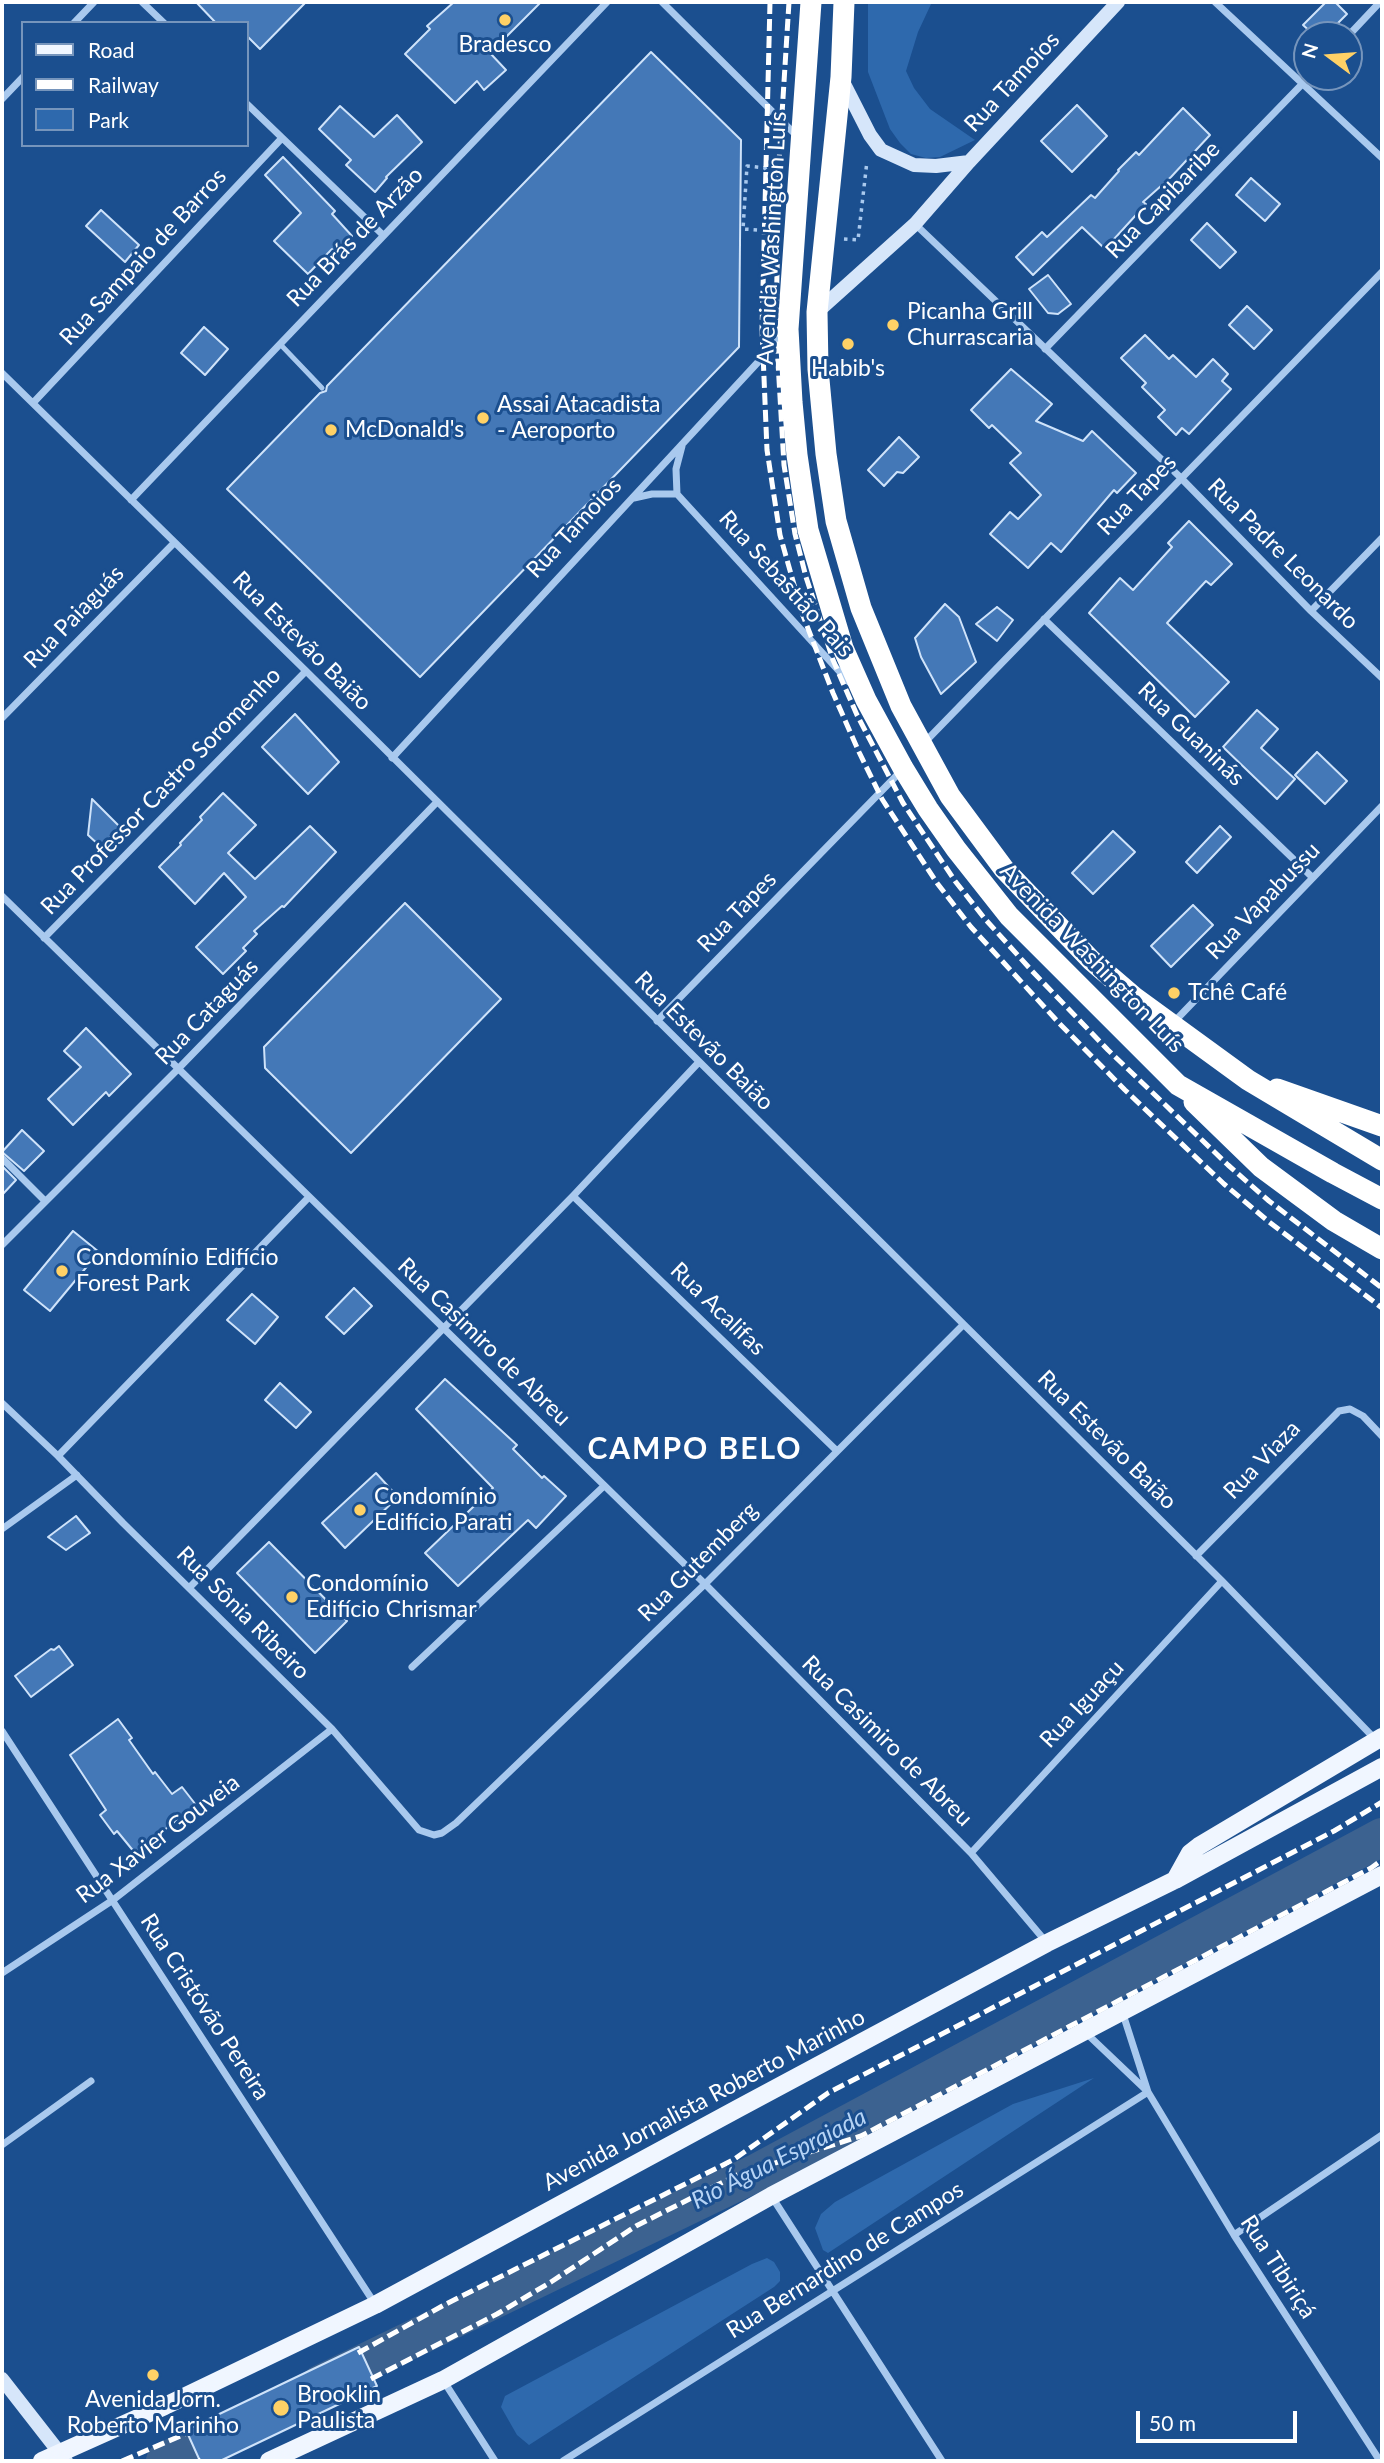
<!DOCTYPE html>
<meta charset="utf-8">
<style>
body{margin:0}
#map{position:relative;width:1384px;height:2463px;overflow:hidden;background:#1b4f8f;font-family:Lato,sans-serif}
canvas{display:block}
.frame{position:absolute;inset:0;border:4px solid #fff;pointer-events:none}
.legend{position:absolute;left:21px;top:21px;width:228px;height:126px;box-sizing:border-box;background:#1b4f8f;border:2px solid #7695bc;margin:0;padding:9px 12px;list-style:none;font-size:21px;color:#fff}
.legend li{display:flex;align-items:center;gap:14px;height:35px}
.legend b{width:35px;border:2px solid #7695bc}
.north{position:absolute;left:1293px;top:21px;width:70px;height:70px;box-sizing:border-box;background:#1b4f8f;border:2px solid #7695bc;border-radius:50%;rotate:286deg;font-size:19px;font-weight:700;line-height:28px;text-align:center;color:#fff}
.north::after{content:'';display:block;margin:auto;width:24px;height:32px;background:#ffd166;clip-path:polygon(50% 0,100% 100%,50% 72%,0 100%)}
.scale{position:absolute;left:1136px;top:2411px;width:161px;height:32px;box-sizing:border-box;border:4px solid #fff;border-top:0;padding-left:9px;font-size:21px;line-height:24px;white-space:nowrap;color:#fff;-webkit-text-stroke:5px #1b4f8f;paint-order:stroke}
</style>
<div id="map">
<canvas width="1384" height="2463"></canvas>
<div class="frame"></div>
<ul class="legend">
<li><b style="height:9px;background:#f0f6ff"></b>Road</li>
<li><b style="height:9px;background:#fff"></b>Railway</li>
<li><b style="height:19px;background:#2e69ad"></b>Park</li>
</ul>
<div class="north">N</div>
<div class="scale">50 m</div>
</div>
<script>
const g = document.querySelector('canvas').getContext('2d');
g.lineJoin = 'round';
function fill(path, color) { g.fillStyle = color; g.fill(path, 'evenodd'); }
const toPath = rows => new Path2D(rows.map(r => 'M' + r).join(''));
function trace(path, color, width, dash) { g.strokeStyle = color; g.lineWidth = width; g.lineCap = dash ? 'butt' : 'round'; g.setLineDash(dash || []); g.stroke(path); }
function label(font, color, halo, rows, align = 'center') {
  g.font = font + ' Lato,sans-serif'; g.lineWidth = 6; g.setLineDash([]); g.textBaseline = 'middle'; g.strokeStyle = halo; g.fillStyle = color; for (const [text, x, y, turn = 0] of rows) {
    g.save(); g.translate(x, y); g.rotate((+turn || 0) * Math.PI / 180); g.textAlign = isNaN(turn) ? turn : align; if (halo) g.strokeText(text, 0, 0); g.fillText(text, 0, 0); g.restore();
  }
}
const green = toPath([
 [868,2,932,2,918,32,906,71,914,88,930,109,975,140,940,157,926,158,911,154,900,143,890,129,868,72],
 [1094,2078,828,2253,823,2250,815,2228,821,2214,835,2202,1013,2104],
 [767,2258,774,2262,780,2272,780,2281,774,2287,529,2445,517,2435,501,2407,505,2396,752,2264]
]);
const river = toPath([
 [320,2384,758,2172,1382,1837],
 [165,2461,241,2424]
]);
const building = toPath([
 [196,2,306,2,260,49,247,36,247,23,216,23,196,2],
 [454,2,541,2,490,53,506,70,484,90,477,81,455,103,405,54,430,29,427,26,454,2],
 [1326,2,1335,2,1347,14,1326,35,1314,35,1303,25,1326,2],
 [651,52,741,140,739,347,420,677,227,489,320,393,326,391,327,386,651,52],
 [1077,105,1107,136,1072,172,1041,141,1077,105],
 [340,106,374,137,397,115,422,142,386,177,387,178,375,192,346,165,351,160,319,129,340,106],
 [1183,108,1210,135,1171,177,1143,202,1146,204,1105,249,1082,227,1033,275,1016,257,1042,232,1047,237,1091,195,1095,198,1119,171,1118,170,1136,152,1139,155,1183,108],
 [283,157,335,211,332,214,352,236,334,252,332,249,308,274,274,241,301,213,265,175,283,157],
 [1251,178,1280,204,1265,221,1236,195,1251,178],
 [101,210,139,245,125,262,86,226,101,210],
 [1207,223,1236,252,1220,268,1191,240,1207,223],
 [1048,275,1071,304,1058,314,1048,313,1029,289,1048,275],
 [1247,306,1272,330,1254,349,1229,325,1247,306],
 [204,327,228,349,205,375,181,353,204,327],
 [1145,335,1169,359,1173,355,1196,377,1213,359,1228,374,1222,381,1231,389,1189,434,1182,428,1176,435,1158,417,1165,410,1142,387,1146,383,1121,358,1145,335],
 [1011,369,1052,404,1036,421,1083,441,1092,431,1136,473,1117,493,1114,490,1061,552,1051,543,1028,568,990,534,1010,512,1018,519,1041,495,1010,463,1021,453,992,425,989,428,971,410,1011,369],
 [899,437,919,457,903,473,897,472,884,486,868,470,899,437],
 [1189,521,1232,564,1211,585,1206,581,1167,623,1229,682,1195,717,1089,613,1120,578,1133,590,1172,547,1168,543,1189,521],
 [945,604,959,617,976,662,941,694,921,657,915,638,945,604],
 [997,607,1013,620,997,641,976,624,997,607],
 [1257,710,1278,729,1261,748,1295,779,1277,799,1223,747,1257,710],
 [295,714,339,762,308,794,262,747,295,714],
 [1317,752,1347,781,1325,804,1295,775,1317,752],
 [223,793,256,825,228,853,255,879,310,826,336,852,284,907,282,906,254,931,257,934,243,948,246,951,223,974,196,947,246,897,224,873,195,904,159,867,181,845,180,843,202,820,200,817,223,793],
 [92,799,120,827,101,847,88,835,92,799],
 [1220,826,1231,837,1197,873,1186,862,1220,826],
 [1113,831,1135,852,1093,894,1072,873,1113,831],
 [405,903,501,999,351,1153,265,1068,264,1047,405,903],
 [1193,905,1213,925,1171,967,1151,946,1193,905],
 [86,1028,131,1074,109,1096,106,1092,73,1125,48,1099,81,1067,64,1051,86,1028],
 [22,1130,44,1151,24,1171,2,1152,22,1130],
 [2,1166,16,1180,2,1195,2,1166],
 [73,1231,99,1252,50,1311,24,1290,73,1231],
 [354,1288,372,1306,344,1334,326,1317,354,1288],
 [252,1294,278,1317,255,1344,227,1320,252,1294],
 [445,1379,517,1445,513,1449,542,1478,544,1476,566,1496,536,1528,528,1520,458,1586,425,1553,493,1488,416,1409,445,1379],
 [280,1383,311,1412,296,1428,265,1400,280,1383],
 [376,1473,398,1497,345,1548,322,1523,376,1473],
 [76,1516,90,1533,66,1550,48,1537,76,1516],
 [269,1542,347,1621,315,1653,237,1573,269,1542],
 [59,1646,73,1665,31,1697,15,1676,51,1649,54,1650,59,1646],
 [118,1719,132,1738,129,1740,153,1774,155,1772,172,1794,182,1787,196,1805,135,1853,117,1831,114,1834,100,1815,106,1810,70,1755,118,1719],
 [359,2347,377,2386,220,2461,200,2461,186,2430,359,2347]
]);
const path = toPath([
 [774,231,743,229,747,166,765,168,776,185],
 [844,239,858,240,867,161]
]);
const lane = toPath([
 [280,344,322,388]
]);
const street = toPath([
 [142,2,164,23],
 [662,2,798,137],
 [1215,2,1382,158],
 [74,23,94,2],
 [1349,35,1380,2],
 [2,99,23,77],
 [247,104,383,235],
 [915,224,1180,477,1311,611,1382,678],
 [1045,349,1309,77],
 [2,373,306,671,1222,1581,1376,1740],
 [33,403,282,138],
 [682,446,676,469,677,494,849,682],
 [634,498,652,494,677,494],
 [131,500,607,2],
 [1311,611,1382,538],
 [1044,619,1312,877],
 [2,718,174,543],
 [924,743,1382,272],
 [392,758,784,334],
 [2,896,705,1584,971,1853,1047,1943],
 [44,938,306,671],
 [657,1021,901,771],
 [1174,1022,1382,806],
 [2,1158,45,1201],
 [573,1196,836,1450],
 [2,1245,178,1069,437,802],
 [2,1403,58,1456,123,1523,332,1729,419,1830,434,1835,442,1833,456,1823,705,1584,963,1325],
 [58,1456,309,1197],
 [2,1529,77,1475],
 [1196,1556,1339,1411,1350,1409,1363,1416,1382,1436],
 [190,1587,573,1196,699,1062],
 [412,1667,604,1486],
 [2,1731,375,2304],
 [971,1853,1222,1581],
 [2,1973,113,1900,332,1729],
 [1122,2011,1148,2092,1234,2235,1380,2461],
 [1085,2032,1147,2091],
 [2,2145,91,2081],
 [772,2197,942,2461],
 [1234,2235,1382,2135],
 [443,2380,495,2461],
 [563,2461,1148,2092]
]);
const secondary = toPath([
 [841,78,870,135,881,150,914,165,936,166,969,162],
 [817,312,915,224,969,162,1118,2],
 [2,2379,66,2461]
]);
const primary = toPath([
 [1175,1880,1190,1853,1199,1846,1382,1737],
 [42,2461,167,2405,375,2305,739,2108,1047,1943,1175,1880,1382,1767],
 [269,2461,443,2380,771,2196,1382,1875]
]);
const highway = toPath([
 [811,2,788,329,792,402,797,455,808,530,843,648,866,700,903,768,928,809,956,849,1009,916,1178,1085,1333,1173,1382,1199],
 [844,2,841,77,817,312,818,369,826,454,836,521,861,608,901,706,950,796,1004,869,1091,960,1134,997,1248,1080,1382,1160],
 [1277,1089,1382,1126],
 [1194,1102,1261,1167,1334,1221,1382,1249]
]);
const rail = toPath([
 [770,2,762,329,767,450,780,535,802,613,833,693,859,752,882,799,937,883,971,927,1059,1023,1125,1090,1224,1184,1268,1221,1382,1308],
 [789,2,779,162,776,328,784,465,795,534,806,577,833,660,857,715,903,803,955,881,985,919,1033,972,1108,1050,1228,1165,1269,1201,1382,1288],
 [358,2353,444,2305,733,2160,828,2093,1334,1831,1382,1802],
 [371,2379,497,2314,551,2282,636,2226,737,2175,861,2136,1371,1868,1382,1860],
 [122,2461,185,2434],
 [199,2461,201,2460]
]);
const markers = [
 [505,20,7,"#ffd166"],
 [893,325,7,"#ffd166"],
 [848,344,7,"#ffd166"],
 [483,418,7,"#ffd166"],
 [331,430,7,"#ffd166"],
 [1174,993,7,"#ffd166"],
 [62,1271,7,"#ffd166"],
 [360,1510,7,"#ffd166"],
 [292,1597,7,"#ffd166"],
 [153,2375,7,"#ffd166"],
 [281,2408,9,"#ffd166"]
];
const poiNames = [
 ["Bradesco",505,45,"center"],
 ["Picanha Grill",907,312],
 ["Churrascaria",907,338],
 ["Habib's",848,369,"center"],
 ["Assai Atacadista",497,405],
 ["- Aeroporto",497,431],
 ["McDonald's",345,430],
 ["Tchê Café",1188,993],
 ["Condomínio Edifício",76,1258],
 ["Forest Park",76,1284],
 ["Condomínio",374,1497],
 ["Edifício Parati",374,1523],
 ["Condomínio",306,1584],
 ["Edifício Chrismar",306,1610],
 ["Brooklin",297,2395],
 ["Paulista",297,2421],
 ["Avenida Jorn.",153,2400,"center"],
 ["Roberto Marinho",153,2426,"center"]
];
const streetNames = [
 ["Rua Tamoios",1012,82,-47],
 ["Rua Capibaribe",1163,200,-46],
 ["Rua Brás de Arzão",355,237,-46],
 ["Avenida Washington Luís",772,238,-87],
 ["Rua Sampaio de Barros",143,257,-47],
 ["Rua Tapes",1137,495,-46],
 ["Rua Tamoios",574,528,-47],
 ["Rua Padre Leonardo",1283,554,45],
 ["Rua Sebastião Pais",786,584,48],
 ["Rua Paiaguás",74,617,-46],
 ["Rua Estevão Baião",302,641,45],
 ["Rua Guaninás",1191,734,44],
 ["Rua Professor Castro Soromenho",161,791,-46],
 ["Rua Vapabussu",1263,901,-46],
 ["Rua Tapes",737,912,-46],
 ["Avenida Washington Luís",1092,958,46],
 ["Rua Cataguás",207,1012,-46],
 ["Rua Estevão Baião",704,1041,45],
 ["Rua Acalifas",718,1309,44],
 ["Rua Casimiro de Abreu",484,1342,44],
 ["Rua Estevão Baião",1107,1440,45],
 ["Rua Viaza",1262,1460,-46],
 ["Rua Gutemberg",698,1562,-45],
 ["Rua Sônia Ribeiro",243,1613,45],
 ["Rua Iguaçu",1082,1704,-47],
 ["Rua Casimiro de Abreu",887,1741,45],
 ["Rua Xavier Gouveia",158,1839,-37],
 ["Rua Cristóvão Pereira",205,2007,57],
 ["Avenida Jornalista Roberto Marinho",704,2100,-28],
 ["Rua Bernardino de Campos",845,2260,-32],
 ["Rua Tibiriçá",1278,2267,57]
];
const waterNames = [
 ["Rio Água Espraiada",779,2159,-27]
];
const districtNames = [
 ["CAMPO BELO",695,1449]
];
fill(green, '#2e69ad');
trace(river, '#3c6290', 38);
fill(building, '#4478b7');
trace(building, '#cfe3fa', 2);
trace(path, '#a9c9ee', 3.5, [3.5, 5]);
trace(lane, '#a9c9ee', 5);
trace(street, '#a9c9ee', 7);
trace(secondary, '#d6e6fa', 14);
trace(primary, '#f0f6ff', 18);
trace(highway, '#fff', 21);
trace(rail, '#fff', 5, [12, 5]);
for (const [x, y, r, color] of markers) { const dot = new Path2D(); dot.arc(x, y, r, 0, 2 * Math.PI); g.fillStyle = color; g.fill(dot); trace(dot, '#1b4f8f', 2.5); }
label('23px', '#fff', '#1b4f8f', poiNames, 'left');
label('23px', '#fff', '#1b4f8f', streetNames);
label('italic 24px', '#b5d3f5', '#1b4f8f', waterNames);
g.letterSpacing = '2px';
label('bold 30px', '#fff', '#1b4f8f', districtNames);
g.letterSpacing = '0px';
</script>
